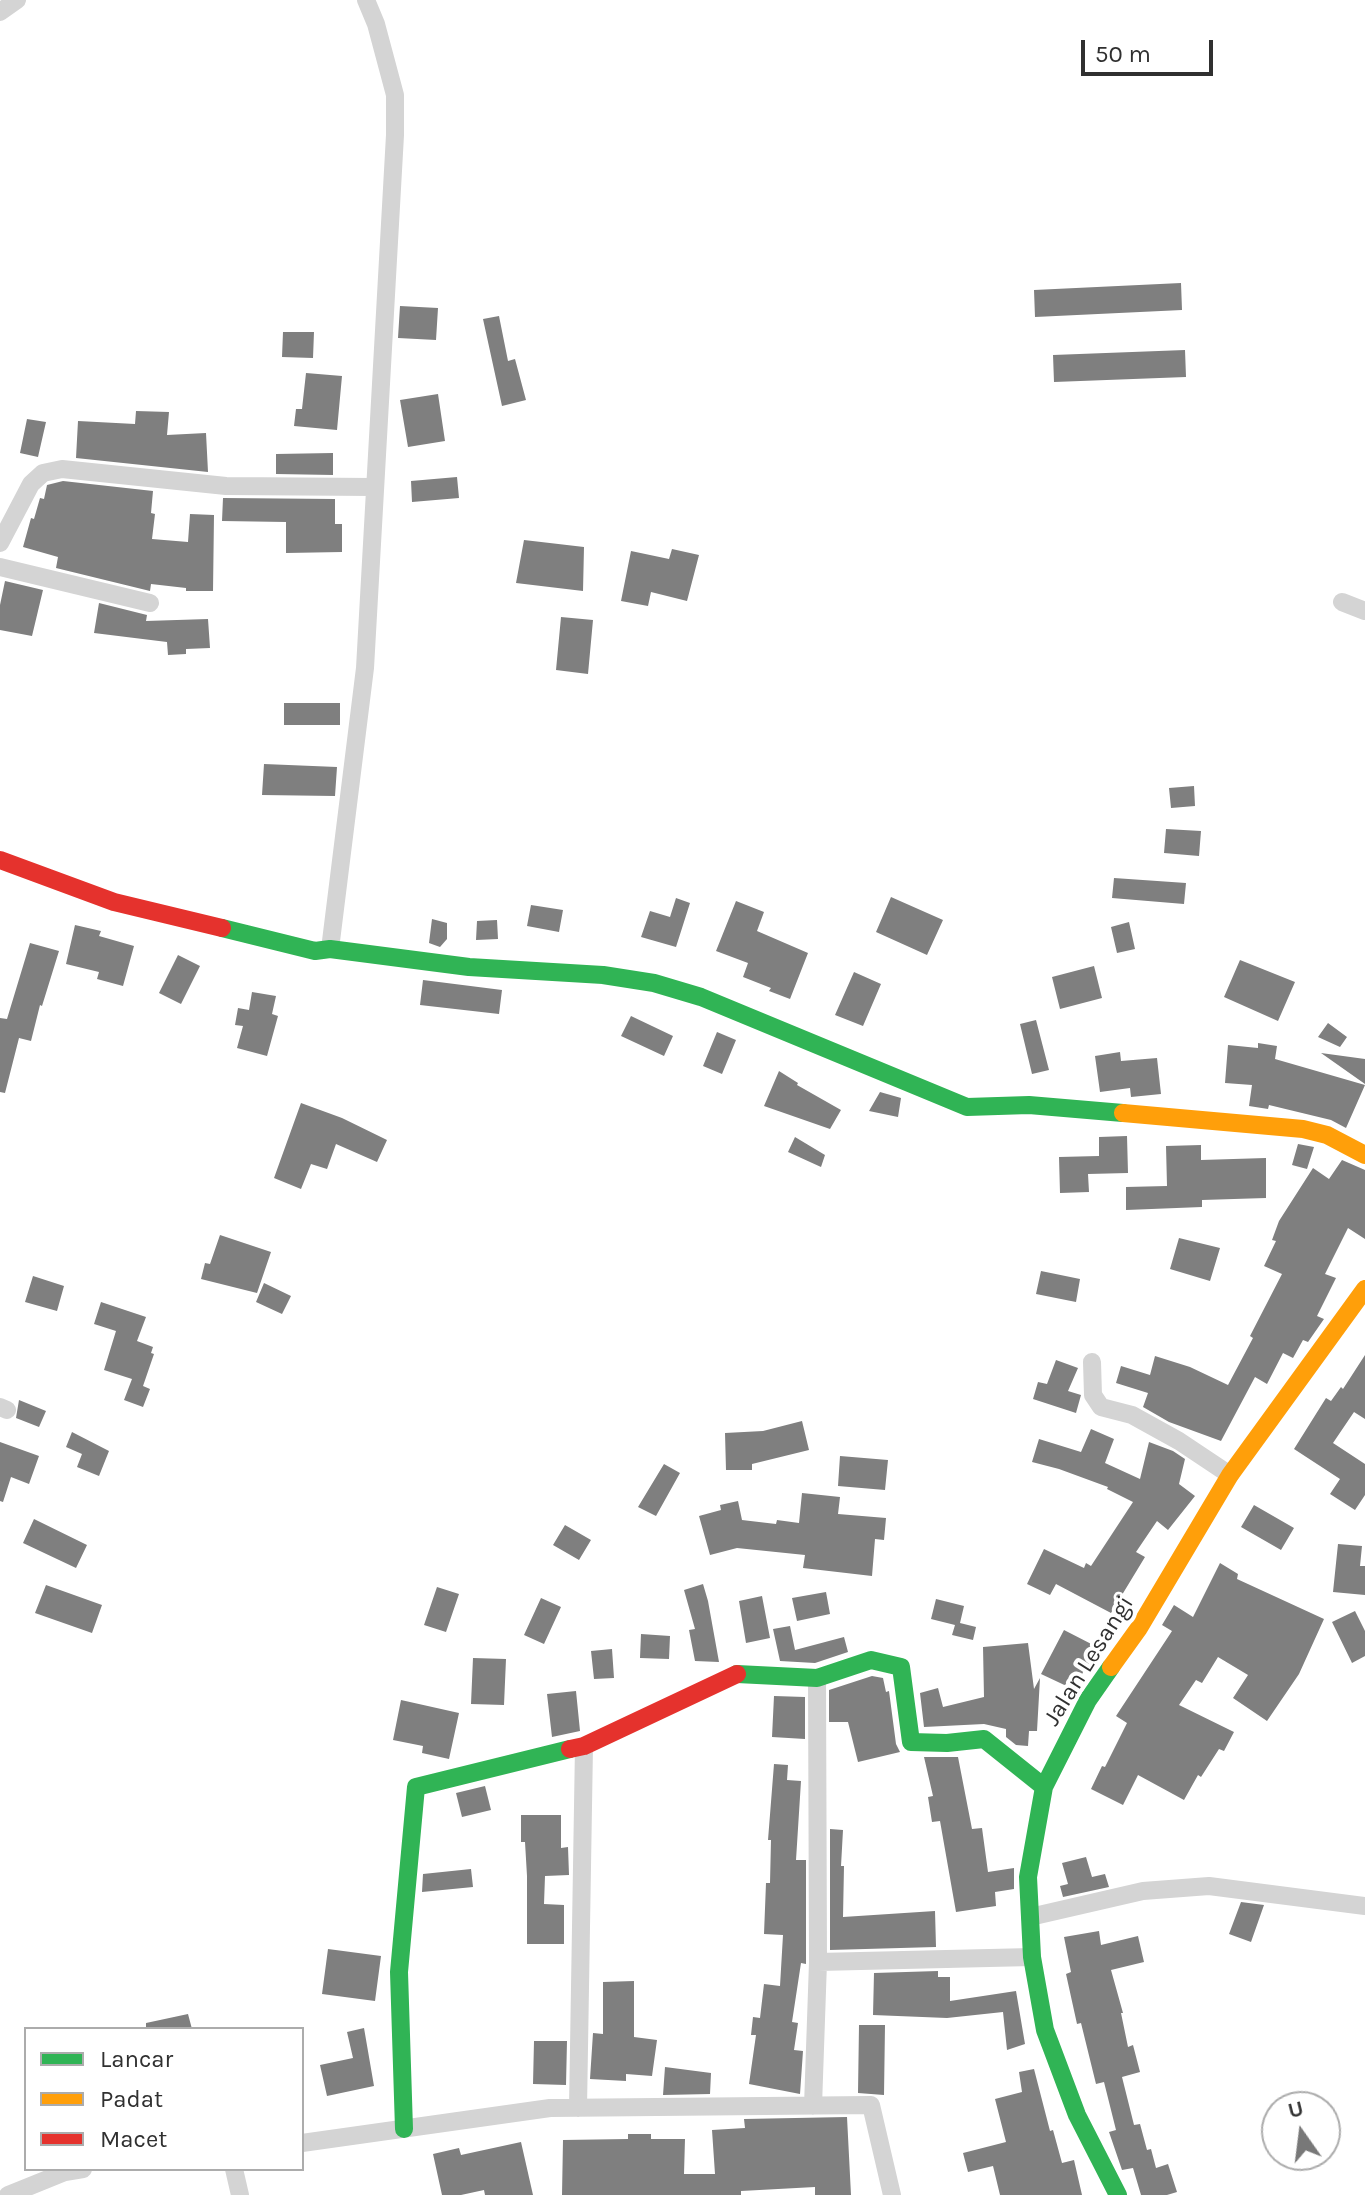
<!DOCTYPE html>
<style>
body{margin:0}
#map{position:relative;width:1365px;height:2195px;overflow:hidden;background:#fff;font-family:Karla,sans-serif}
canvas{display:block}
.legend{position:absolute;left:24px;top:2027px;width:280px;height:144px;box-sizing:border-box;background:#fff;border:2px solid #acacac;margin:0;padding:10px 14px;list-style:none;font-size:24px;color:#303030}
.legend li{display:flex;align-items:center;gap:16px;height:40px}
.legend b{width:40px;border:2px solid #acacac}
.north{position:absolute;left:1261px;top:2091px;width:80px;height:80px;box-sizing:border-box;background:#fff;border:2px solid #acacac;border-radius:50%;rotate:346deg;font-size:22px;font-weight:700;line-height:32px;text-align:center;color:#303030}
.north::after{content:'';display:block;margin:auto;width:28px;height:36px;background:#787878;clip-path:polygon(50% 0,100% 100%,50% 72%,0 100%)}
.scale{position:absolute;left:1081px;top:40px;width:132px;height:36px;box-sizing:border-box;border:4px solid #303030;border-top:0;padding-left:10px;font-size:24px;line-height:28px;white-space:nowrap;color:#303030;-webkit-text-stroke:6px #fff;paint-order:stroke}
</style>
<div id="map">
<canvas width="1365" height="2195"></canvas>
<ul class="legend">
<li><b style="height:10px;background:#30b455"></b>Lancar</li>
<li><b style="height:10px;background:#ff9f0a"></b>Padat</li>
<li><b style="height:10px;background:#e5322d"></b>Macet</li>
</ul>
<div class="north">U</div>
<div class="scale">50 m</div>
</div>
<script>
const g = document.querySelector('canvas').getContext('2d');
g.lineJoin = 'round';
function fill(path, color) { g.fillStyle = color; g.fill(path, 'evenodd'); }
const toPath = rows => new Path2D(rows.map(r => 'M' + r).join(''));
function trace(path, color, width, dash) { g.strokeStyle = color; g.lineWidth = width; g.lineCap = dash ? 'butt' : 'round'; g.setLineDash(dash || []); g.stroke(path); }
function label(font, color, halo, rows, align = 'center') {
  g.font = font + ' Karla,sans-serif'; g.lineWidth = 8; g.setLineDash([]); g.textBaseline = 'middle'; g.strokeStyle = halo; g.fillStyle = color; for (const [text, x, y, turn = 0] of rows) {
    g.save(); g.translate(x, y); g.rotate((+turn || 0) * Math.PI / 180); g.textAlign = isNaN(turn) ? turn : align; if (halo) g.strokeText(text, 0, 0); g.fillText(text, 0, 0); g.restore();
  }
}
const building = toPath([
 [1181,283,1182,310,1035,317,1034,290],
 [400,306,438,308,436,340,398,338],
 [499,316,508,361,515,359,526,400,502,406,483,319],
 [283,332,314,332,313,358,282,357],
 [1185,350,1186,377,1054,382,1053,355],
 [306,373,342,376,337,430,294,426,296,409,302,409],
 [438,394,445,441,408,447,400,400],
 [136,411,169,412,167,435,206,433,208,472,76,458,78,421,135,424],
 [27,419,46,422,38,457,20,453],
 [333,453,333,475,276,474,276,454],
 [457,477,459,498,412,502,411,481],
 [63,481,153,491,151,513,155,514,152,539,188,542,190,514,214,515,213,591,186,591,186,588,151,584,150,591,56,568,58,557,23,547,31,518,34,519,40,498,44,499,47,485],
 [223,498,335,499,335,524,342,524,342,552,286,553,286,522,222,521],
 [524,540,584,547,583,591,516,583],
 [672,549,699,555,687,601,651,592,648,606,621,601,631,551,669,559],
 [5,581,43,590,32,636,0,630,0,605],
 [99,603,147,615,146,621,208,619,210,648,186,649,186,654,168,655,167,642,94,633],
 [561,617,593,620,588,674,556,670],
 [284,703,340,703,340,725,284,725],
 [264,764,337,767,335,796,262,795],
 [1194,786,1195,806,1171,808,1169,788],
 [1166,829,1201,831,1199,856,1164,853],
 [1114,878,1186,883,1184,904,1112,898],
 [891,897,943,920,927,955,876,932],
 [676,898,690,903,676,947,641,937,650,911,670,917],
 [736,901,764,912,757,931,808,953,790,999,769,991,771,988,743,977,748,963,716,951],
 [531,905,563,910,559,932,527,926],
 [432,919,447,923,447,939,440,947,429,943],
 [497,920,498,939,476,940,477,921],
 [1129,922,1135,949,1117,953,1111,927],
 [75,925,101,931,99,936,134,946,123,986,97,979,99,972,66,964],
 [30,943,59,951,42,1006,40,1005,31,1041,19,1038,5,1093,0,1092,0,1018,7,1019],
 [178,955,200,966,181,1004,159,993],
 [1240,960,1295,982,1278,1021,1224,997],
 [1094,966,1102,998,1060,1009,1052,977],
 [854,972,881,984,863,1026,835,1015],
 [423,980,502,990,499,1014,420,1005],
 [252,992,276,996,272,1014,278,1016,267,1056,237,1048,243,1026,235,1025,238,1008,249,1010],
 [631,1016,673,1036,664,1056,621,1036],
 [1036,1020,1049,1070,1032,1074,1020,1024],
 [1328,1023,1347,1037,1340,1047,1318,1037],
 [717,1032,736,1040,722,1074,703,1066],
 [1258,1043,1277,1046,1275,1059,1365,1085,1346,1128,1331,1120,1269,1105,1268,1109,1249,1106,1252,1085,1225,1083,1228,1045,1258,1048],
 [1120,1052,1121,1061,1157,1058,1161,1094,1131,1097,1130,1088,1100,1092,1095,1056],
 [1321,1053,1365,1059,1365,1084],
 [779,1071,798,1083,797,1085,841,1110,830,1129,764,1106],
 [880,1092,901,1098,898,1117,869,1111],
 [301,1103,342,1118,387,1140,377,1162,336,1144,327,1169,311,1164,301,1189,274,1178],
 [1127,1136,1128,1173,1088,1174,1089,1192,1060,1193,1059,1157,1099,1156,1099,1137],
 [795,1137,825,1155,821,1167,788,1152],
 [1298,1144,1314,1147,1307,1169,1292,1165],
 [1201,1145,1201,1160,1266,1158,1266,1198,1202,1200,1202,1207,1126,1210,1126,1187,1167,1186,1166,1146],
 [1342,1160,1365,1170,1365,1239,1348,1228,1325,1274,1336,1278,1317,1316,1324,1319,1308,1342,1303,1340,1293,1358,1283,1353,1267,1384,1255,1377,1221,1441,1169,1422,1143,1407,1148,1393,1116,1383,1121,1366,1150,1375,1155,1356,1190,1367,1228,1385,1253,1338,1250,1336,1282,1274,1264,1266,1276,1241,1272,1240,1279,1221,1313,1168,1329,1179],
 [220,1235,271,1252,257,1293,201,1279,205,1263,210,1264],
 [1179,1238,1220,1248,1210,1281,1170,1269],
 [1041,1271,1080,1279,1076,1302,1036,1294],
 [33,1276,64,1286,57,1311,25,1302],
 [264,1283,291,1296,282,1314,256,1302],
 [101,1302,146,1317,137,1341,153,1347,151,1353,154,1354,143,1386,150,1389,143,1407,124,1400,132,1379,104,1370,116,1331,94,1324],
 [1365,1355,1365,1419,1354,1412,1333,1443,1365,1464,1365,1495,1355,1510,1330,1494,1340,1479,1294,1449,1326,1398,1331,1401,1341,1387,1343,1389],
 [1056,1360,1078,1368,1068,1391,1081,1395,1076,1413,1033,1399,1038,1382,1047,1384],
 [19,1400,46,1411,39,1427,16,1418],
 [802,1421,809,1450,752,1464,752,1470,726,1470,725,1433,763,1431],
 [1091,1429,1114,1439,1105,1463,1140,1479,1149,1442,1173,1451,1185,1459,1179,1484,1195,1496,1168,1530,1157,1521,1136,1552,1145,1557,1111,1613,1056,1584,1050,1595,1027,1584,1044,1549,1084,1568,1086,1563,1091,1566,1133,1502,1107,1489,1108,1487,1059,1469,1032,1462,1039,1439,1081,1452],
 [72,1432,109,1451,99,1476,77,1467,82,1454,66,1447],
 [0,1442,39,1456,29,1484,11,1477,3,1502,0,1501],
 [840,1456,888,1460,885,1490,838,1486],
 [664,1464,680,1473,656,1516,638,1507],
 [802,1493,840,1497,838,1514,886,1518,884,1540,875,1539,872,1576,803,1568,805,1555,737,1548,710,1555,699,1516,721,1510,720,1505,738,1501,742,1520,776,1524,777,1520,799,1523],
 [1254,1505,1294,1528,1281,1550,1241,1527],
 [34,1519,87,1545,76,1568,23,1543],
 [565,1525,591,1540,579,1560,553,1545],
 [1338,1544,1362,1546,1360,1566,1365,1566,1365,1595,1333,1592],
 [1220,1563,1238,1574,1237,1579,1324,1619,1299,1674,1267,1721,1233,1698,1248,1675,1218,1657,1202,1683,1196,1680,1179,1705,1234,1732,1224,1751,1219,1749,1201,1777,1198,1775,1184,1800,1138,1775,1123,1805,1091,1789,1102,1766,1105,1767,1127,1723,1116,1716,1172,1631,1162,1625,1174,1605,1193,1617],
 [703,1584,708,1601,719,1662,695,1661,689,1630,695,1629,684,1590],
 [46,1585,102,1605,92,1633,35,1613],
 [437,1587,459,1594,446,1632,424,1625],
 [826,1592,830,1614,797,1621,792,1598],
 [762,1596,770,1638,746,1643,739,1601],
 [541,1598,561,1607,544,1644,524,1635],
 [936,1599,964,1606,960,1623,976,1627,973,1640,952,1635,955,1625,931,1619],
 [1355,1611,1365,1631,1365,1656,1352,1663,1332,1622],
 [790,1626,795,1650,844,1637,848,1652,815,1663,780,1661,773,1629],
 [1064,1630,1103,1650,1089,1673,1084,1670,1075,1690,1041,1674],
 [641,1634,670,1636,669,1659,640,1658],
 [1028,1643,1034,1689,1040,1678,1037,1731,1029,1731,1028,1746,1016,1745,1006,1737,1006,1729,984,1724,924,1727,920,1693,938,1688,943,1707,984,1697,983,1647],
 [612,1649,614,1678,594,1679,591,1651],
 [473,1658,506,1659,504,1705,471,1704],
 [872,1676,883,1678,886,1692,889,1691,896,1744,900,1752,858,1762,848,1722,829,1722,829,1690],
 [576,1691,580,1731,552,1737,547,1694],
 [774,1696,805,1697,805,1739,772,1737],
 [401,1700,459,1713,449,1759,422,1753,423,1746,393,1740],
 [924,1757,958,1757,972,1829,982,1828,988,1872,1014,1868,1014,1889,995,1892,996,1906,956,1912,940,1821,932,1822,928,1797,933,1796],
 [774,1764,788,1765,787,1780,801,1781,796,1860,806,1860,806,1964,801,1963,792,2022,798,2023,794,2050,803,2051,800,2094,749,2084,756,2035,751,2035,753,2017,760,2018,764,1984,780,1986,783,1935,764,1934,766,1883,770,1883,771,1840,768,1840],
 [485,1786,491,1810,462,1817,456,1793],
 [521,1815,561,1815,561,1848,568,1847,569,1875,545,1876,544,1904,564,1905,564,1944,527,1944,527,1876,525,1842,521,1842],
 [830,1829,843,1830,841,1866,844,1866,843,1917,935,1911,936,1947,830,1950],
 [1086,1857,1092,1877,1105,1874,1109,1887,1063,1897,1060,1886,1068,1884,1062,1863],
 [471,1869,473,1887,422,1892,423,1874],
 [1241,1902,1264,1905,1251,1942,1229,1934],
 [1099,1931,1101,1945,1138,1936,1144,1962,1111,1970,1123,2013,1121,2013,1128,2047,1133,2045,1140,2072,1122,2077,1134,2125,1140,2124,1147,2150,1151,2149,1156,2168,1168,2164,1177,2192,1167,2195,1141,2195,1133,2168,1122,2170,1109,2132,1116,2130,1104,2082,1096,2084,1081,2023,1077,2024,1066,1974,1071,1972,1064,1937],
 [328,1949,381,1956,375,2001,322,1994],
 [938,1971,938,1977,950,1977,950,2001,1016,1991,1025,2044,1007,2050,1003,2012,947,2018,873,2015,874,1973],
 [634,1981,634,2037,657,2040,652,2076,626,2074,626,2081,590,2079,593,2033,603,2034,603,1982],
 [188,2014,192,2029,146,2029,146,2023],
 [859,2025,885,2025,884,2095,858,2093],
 [364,2028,374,2086,327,2096,320,2065,353,2058,347,2032],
 [534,2041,567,2041,566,2085,533,2084],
 [665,2067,711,2073,710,2094,663,2095],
 [1034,2069,1050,2131,1053,2130,1062,2163,1074,2160,1082,2195,1000,2195,993,2166,968,2172,963,2153,1006,2142,995,2099,1022,2092,1019,2072],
 [847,2117,851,2195,815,2195,815,2187,741,2191,741,2195,562,2195,563,2140,628,2139,628,2134,651,2134,651,2139,685,2139,684,2174,715,2174,712,2130,745,2128,744,2119],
 [521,2142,533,2195,485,2195,484,2190,461,2195,442,2195,433,2154,459,2148,461,2155]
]);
const street = toPath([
 [0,12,17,0],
 [0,543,31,484,43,473,62,469,226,486,374,487],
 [0,567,150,603],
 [1342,602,1365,611],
 [330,949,365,668,395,135,395,95,376,24,366,0],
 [1092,1362,1093,1395,1101,1407,1132,1415,1179,1441,1230,1475],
 [0,1407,7,1410],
 [1030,1917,1143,1891,1209,1886,1365,1906],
 [818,1962,1032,1957],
 [813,2106,818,1962,817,1678],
 [578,2108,584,1746],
 [302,2143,550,2108,871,2105,892,2195],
 [234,2169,240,2195],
 [8,2195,65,2172,83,2169]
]);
const fast = toPath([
 [222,928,315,951,330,949,469,967,603,975,654,983,701,997,967,1107,1029,1105,1123,1113],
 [1111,1667,1088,1700,1044,1787,1028,1877,1032,1957,1045,2030,1077,2115,1118,2195],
 [737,1674,817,1678,871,1660,901,1667,911,1742,947,1743,984,1739,1044,1787],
 [404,2129,399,1972,416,1787,570,1749]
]);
const slow = toPath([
 [1123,1113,1303,1129,1327,1135,1365,1155],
 [1111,1667,1139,1628,1230,1475,1365,1289]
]);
const jam = toPath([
 [0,860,114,902,222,928],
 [570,1749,584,1746,737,1674]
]);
const streetNames = [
 ["Jalan Lesangi",1089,1661,-58]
];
fill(building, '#7f7f7f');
trace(street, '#d4d4d4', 18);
trace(fast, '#30b455', 18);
trace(slow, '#ff9f0a', 18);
trace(jam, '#e5322d', 18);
label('24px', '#303030', '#fff', streetNames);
</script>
